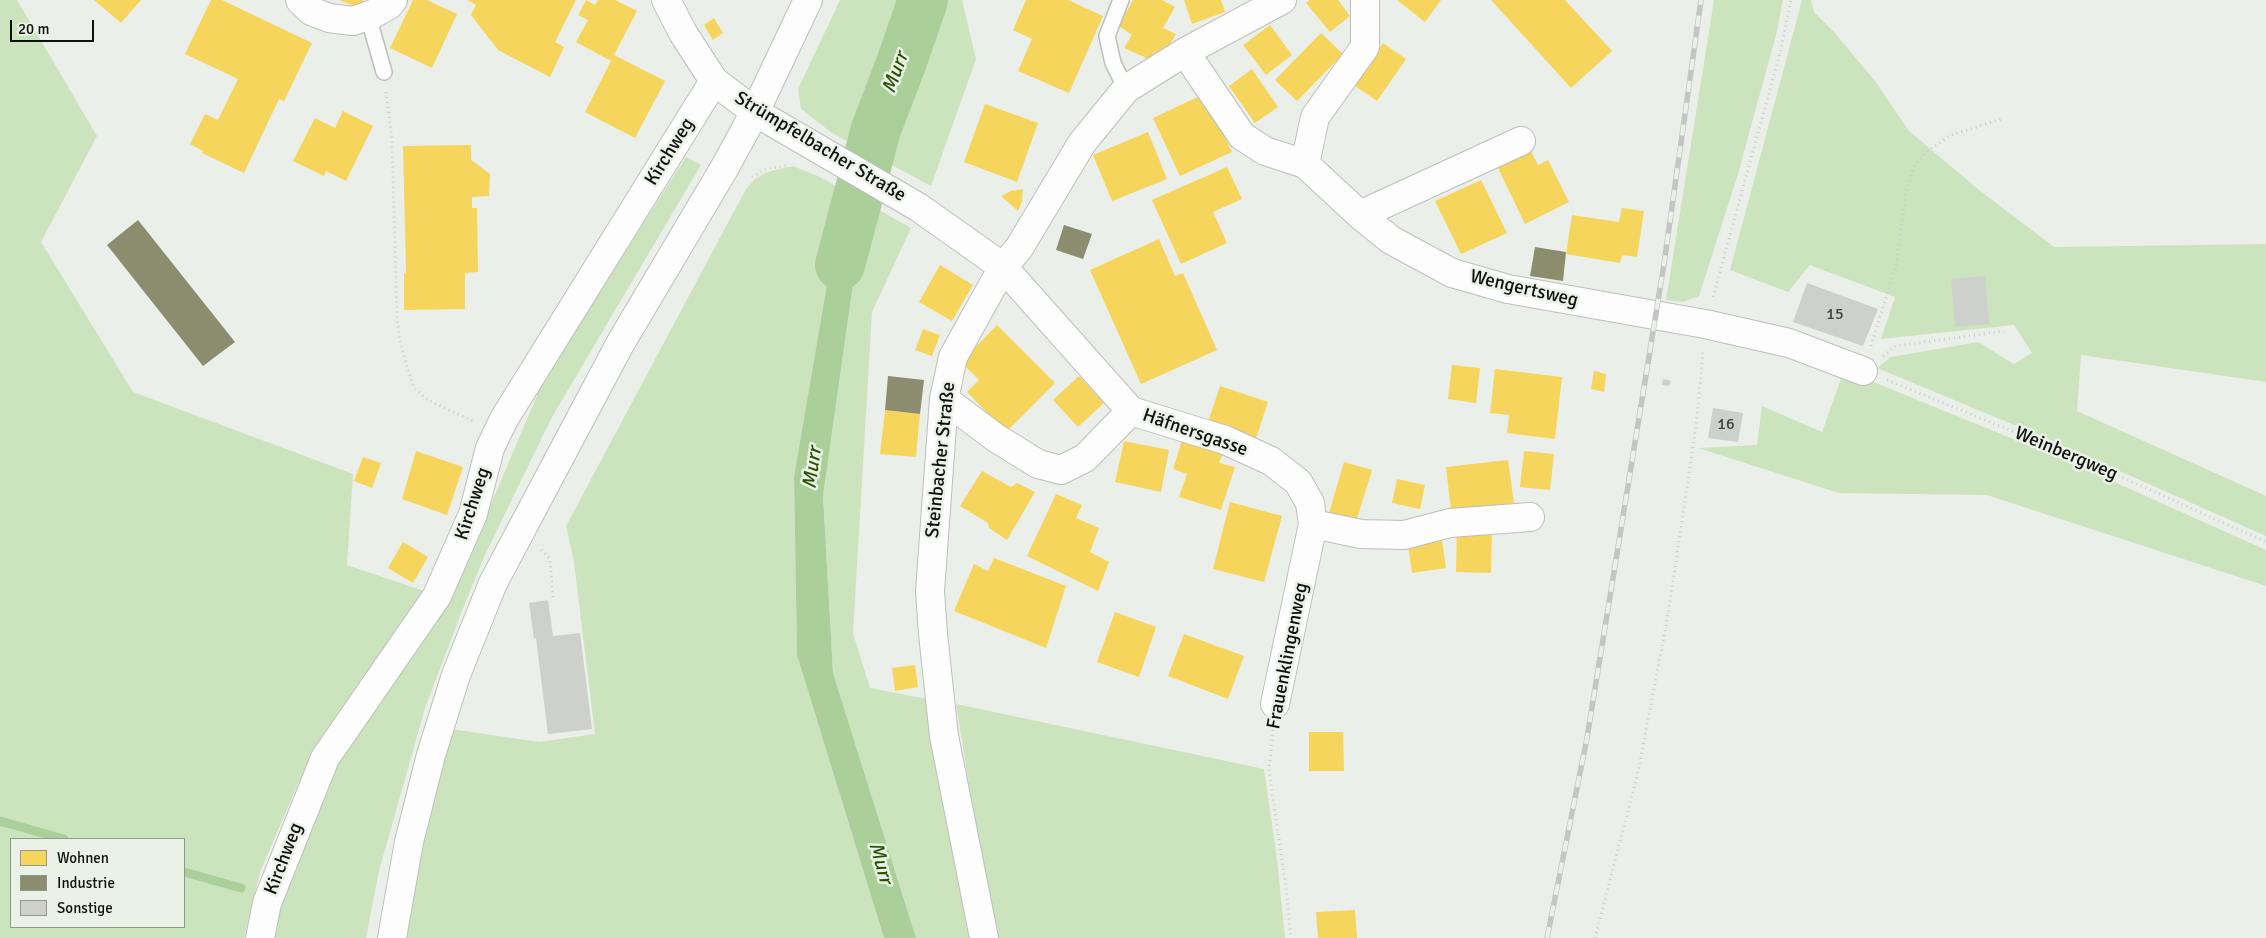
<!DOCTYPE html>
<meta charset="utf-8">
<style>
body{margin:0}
#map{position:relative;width:2266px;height:938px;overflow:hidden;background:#ebefe9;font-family:Signika,sans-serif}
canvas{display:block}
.legend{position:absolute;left:10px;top:838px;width:175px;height:90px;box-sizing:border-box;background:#eaf1e7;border:1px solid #929790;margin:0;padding:6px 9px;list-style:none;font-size:15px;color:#0e100d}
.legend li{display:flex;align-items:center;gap:10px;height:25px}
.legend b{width:25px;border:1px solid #929790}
.scale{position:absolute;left:10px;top:20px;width:84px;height:22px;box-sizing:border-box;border:2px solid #0e100d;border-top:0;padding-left:6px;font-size:15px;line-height:18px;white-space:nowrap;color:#0e100d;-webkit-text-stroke:4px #eaf1e7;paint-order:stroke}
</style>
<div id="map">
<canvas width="2266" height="938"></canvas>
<ul class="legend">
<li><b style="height:14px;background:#f6d55c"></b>Wohnen</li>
<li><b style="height:14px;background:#8c8c6e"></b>Industrie</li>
<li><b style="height:14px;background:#cdd0cb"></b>Sonstige</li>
</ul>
<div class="scale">20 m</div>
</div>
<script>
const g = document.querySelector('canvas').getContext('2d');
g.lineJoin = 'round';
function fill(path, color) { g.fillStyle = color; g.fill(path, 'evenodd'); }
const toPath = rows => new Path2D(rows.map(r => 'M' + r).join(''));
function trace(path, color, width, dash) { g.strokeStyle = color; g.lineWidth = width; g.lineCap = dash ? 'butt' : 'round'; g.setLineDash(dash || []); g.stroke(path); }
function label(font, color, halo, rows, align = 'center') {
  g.font = font + ' Signika,sans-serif'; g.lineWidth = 5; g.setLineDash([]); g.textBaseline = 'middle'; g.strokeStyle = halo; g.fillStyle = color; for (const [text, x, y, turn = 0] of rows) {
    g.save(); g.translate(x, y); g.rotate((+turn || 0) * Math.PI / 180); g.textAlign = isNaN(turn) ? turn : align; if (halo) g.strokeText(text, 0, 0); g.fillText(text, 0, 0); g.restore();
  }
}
const green = toPath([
 [0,0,17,0,97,136,41,242,133,392,353,474,347,565,433,594,358,686,298,784,260,872,244,938,0,938],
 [11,839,184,839,184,927,11,927],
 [840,0,962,0,976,59,931,186,832,133,801,109,798,89],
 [1714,0,1783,0,1776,35,1738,174,1699,296,1683,302,1666,300],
 [1802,0,1811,0,1814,12,1835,33,1875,81,1909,131,1979,190,2054,247,2266,244,2266,382,2081,355,2077,411,2266,496,2266,536,2036,434,1877,368,1891,357,1978,342,2014,364,2032,353,2014,325,1881,339,1895,297,1810,265,1788,292,1730,270],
 [686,157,701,165,552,417,484,557,462,611,425,708,379,871,366,938,269,938,321,791,370,713,449,604,543,381],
 [793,166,820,177,843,190,794,477,797,655,884,938,405,938,419,865,451,729,539,742,595,734,574,562,566,526,746,189,755,179,767,172],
 [874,207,911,228,872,312,853,633,870,688,932,700,974,938,916,938,833,673,823,496,856,263],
 [1844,370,2072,463,2266,550,2266,586,1987,495,1839,493,1698,448,1757,445,1762,406,1822,432],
 [956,704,1264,769,1277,859,1285,938,994,938]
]);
const water = toPath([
 [843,190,874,207,856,263,823,496,833,673,916,938,884,938,797,655,794,477]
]);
const pier = toPath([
 [844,188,875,205,876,208,841,189]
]);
const homes = toPath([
 [94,0,141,0,121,23],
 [211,0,222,0,312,43,284,101,279,99,244,173,202,153,203,151,190,144,205,114,218,120,238,79,185,54],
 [339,0,363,0,360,8],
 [413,0,427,0,457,14,432,68,390,48],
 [467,0,576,0,555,42,564,47,550,77,498,50,471,15,476,5],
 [586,0,595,5,598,0,615,0,637,11,614,55,665,81,635,138,585,112,611,61,576,42,588,20,578,15],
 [1026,0,1068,0,1103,16,1069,93,1018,71,1032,39,1013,30],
 [1133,0,1162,0,1175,7,1163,28,1176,34,1162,57,1154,52,1151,60,1124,48,1132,35,1119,26],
 [1184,0,1221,0,1225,12,1192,24],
 [1310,0,1338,0,1350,16,1330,32,1306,3],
 [1397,0,1441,0,1425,22],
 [1491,0,1565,0,1612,51,1571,88],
 [714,18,723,33,713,40,704,25],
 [1270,25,1292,55,1266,75,1243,45],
 [1321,33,1343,54,1297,101,1275,80],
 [1383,43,1406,59,1377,101,1355,86],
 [1252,69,1278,107,1255,123,1229,86],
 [1204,94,1232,152,1180,176,1153,118],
 [985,104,1038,123,1017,182,964,162],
 [343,111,373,126,346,181,326,171,324,176,293,161,315,118,335,128],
 [1148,132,1167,179,1112,201,1093,155],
 [471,145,471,160,490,174,489,196,472,197,472,208,477,208,478,272,465,273,465,309,404,310,404,273,406,274,403,146],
 [1531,151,1538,165,1548,160,1569,202,1525,224,1498,168],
 [1227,167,1242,199,1213,212,1227,243,1181,264,1152,200],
 [1481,180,1507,233,1461,254,1435,201],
 [1023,189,1022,201,1018,211,1001,196,1011,191],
 [1622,208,1644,211,1637,257,1622,255,1620,263,1566,254,1572,215,1619,222],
 [1159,239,1175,276,1183,273,1217,350,1141,384,1090,270],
 [940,265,973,285,952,321,919,302],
 [997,325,1055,383,1006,432,967,392,979,380,961,362],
 [923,329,940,335,932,356,915,350],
 [1452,365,1480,368,1476,403,1448,399],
 [1495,369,1562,377,1555,439,1507,433,1509,415,1490,413],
 [1594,371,1606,374,1604,392,1591,389],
 [1079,376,1104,403,1078,427,1053,400],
 [1220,386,1268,402,1256,438,1208,422],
 [885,410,920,414,916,457,880,454],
 [1182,440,1223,453,1219,463,1235,467,1221,510,1179,497,1187,474,1173,469],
 [1124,441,1169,450,1161,492,1115,482],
 [416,451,463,467,447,515,402,499],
 [1524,451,1554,454,1550,490,1520,487],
 [363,457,381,463,372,488,354,481],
 [1508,460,1514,503,1451,510,1446,467],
 [1344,462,1372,470,1356,522,1329,513],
 [982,471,1011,487,1017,483,1035,492,1007,540,989,528,988,523,960,506],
 [1397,479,1425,485,1420,509,1392,503],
 [1056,494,1082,505,1076,518,1099,528,1090,552,1109,562,1098,591,1027,556],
 [1230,502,1282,516,1264,582,1213,569],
 [1457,530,1492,531,1491,573,1456,572],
 [1442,540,1446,568,1412,573,1408,544],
 [403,542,428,557,413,583,388,568],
 [994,558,1066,586,1046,648,954,611,974,564,988,571],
 [1115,612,1156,627,1139,677,1097,662],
 [1184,634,1244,656,1228,699,1168,676],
 [915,665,918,687,895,691,892,668],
 [1309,732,1343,732,1344,771,1309,771],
 [1355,910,1357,938,1318,938,1316,912]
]);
const industry = toPath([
 [138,220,235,342,203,366,107,245],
 [1064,225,1092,234,1083,259,1056,250],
 [1535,247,1566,252,1563,281,1530,276],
 [888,376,924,380,920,414,885,410]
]);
const stream = toPath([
 [0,821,64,839],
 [184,872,241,888]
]);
const river = toPath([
 [840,265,876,129,901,64,923,0]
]);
const building = toPath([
 [1985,276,1989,324,1955,327,1951,279],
 [1807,283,1878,309,1863,346,1793,322],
 [1663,379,1671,381,1669,386,1662,385],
 [1713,408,1743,413,1738,442,1708,438],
 [548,600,553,636,580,633,592,729,548,734,536,638,534,639,529,603]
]);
const path = toPath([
 [386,92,392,140,397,318,400,343,414,388,428,400,473,421],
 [752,177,766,169,789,165],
 [1713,297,1780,53,1791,0],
 [1871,346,1896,265,1906,192,1914,167,1926,152,1951,135,2002,119],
 [1883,356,1896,346,2004,331],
 [1887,380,2088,462,2266,542],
 [541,550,550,559,553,598],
 [1273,730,1269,770,1286,888,1291,938],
 [1595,938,1638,772,1668,615,1696,426,1703,352]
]);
const service = toPath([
 [1121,0,1107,36,1113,63,1126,89],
 [368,16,384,72]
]);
const minor = toPath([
 [300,0,311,11,329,18,353,21,373,14,389,5,393,0],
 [666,0,683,33,714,81,755,112,918,207,1003,267,1131,411,1225,440,1271,461,1298,482,1310,503,1313,524,1361,534,1404,535,1450,523,1530,517],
 [1185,52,1242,136,1265,151,1305,164,1360,215,1391,240,1452,273,1508,289,1705,324,1789,343,1863,371],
 [1305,164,1315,117,1365,47,1365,0],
 [1360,215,1521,141],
 [944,399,996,438,1038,464,1061,470,1085,458,1131,411],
 [1275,704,1313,524],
 [260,938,267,903,325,758,437,596,473,514,490,448,504,419,714,81],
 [984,938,944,736,933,634,930,591,944,399,953,357,1003,267,1019,248,1082,143,1126,89,1185,52,1282,0]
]);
const tertiary = toPath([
 [392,938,409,842,431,755,456,675,493,583,620,344,725,167,755,112,808,0]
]);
const rail = toPath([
 [1547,938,1587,738,1664,264,1701,0]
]);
const numberNames = [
 ["15",1835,315],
 ["16",1726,425]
];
const streetNames = [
 ["Strümpfelbacher Straße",820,147,31],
 ["Kirchweg",670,152,-58],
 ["Wengertsweg",1524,289,13],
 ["Häfnersgasse",1195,433,19],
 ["Weinbergweg",2066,454,23],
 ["Steinbacher Straße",941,460,-84],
 ["Kirchweg",473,504,-72],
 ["Frauenklingenweg",1288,656,-79],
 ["Kirchweg",284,859,-69]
];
const waterNames = [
 ["Murr",896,73,-70],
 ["Murr",813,468,-82],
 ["Murr",880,863,74]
];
fill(green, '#cbe4be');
fill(water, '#abcf98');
fill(pier, '#ebefe9');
fill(homes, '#f6d55c');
fill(industry, '#8c8c6e');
trace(stream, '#abcf98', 9);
trace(river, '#abcf98', 50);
fill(building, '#cdd0cb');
trace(service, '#bcbfba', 18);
trace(minor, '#bcbfba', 30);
trace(tertiary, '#bcbfba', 30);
trace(path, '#cbcccb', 3, [1, 4]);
trace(service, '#fcfdfc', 15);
trace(minor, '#fcfdfc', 28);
trace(tertiary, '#fcfdfc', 28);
trace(rail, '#c4c5c4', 5.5);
trace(rail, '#eaf1e7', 4, [11]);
label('16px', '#3e403c', null, numberNames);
label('19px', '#0e100d', '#eaf1e7', streetNames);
label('italic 20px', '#255300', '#eaf1e7', waterNames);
</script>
